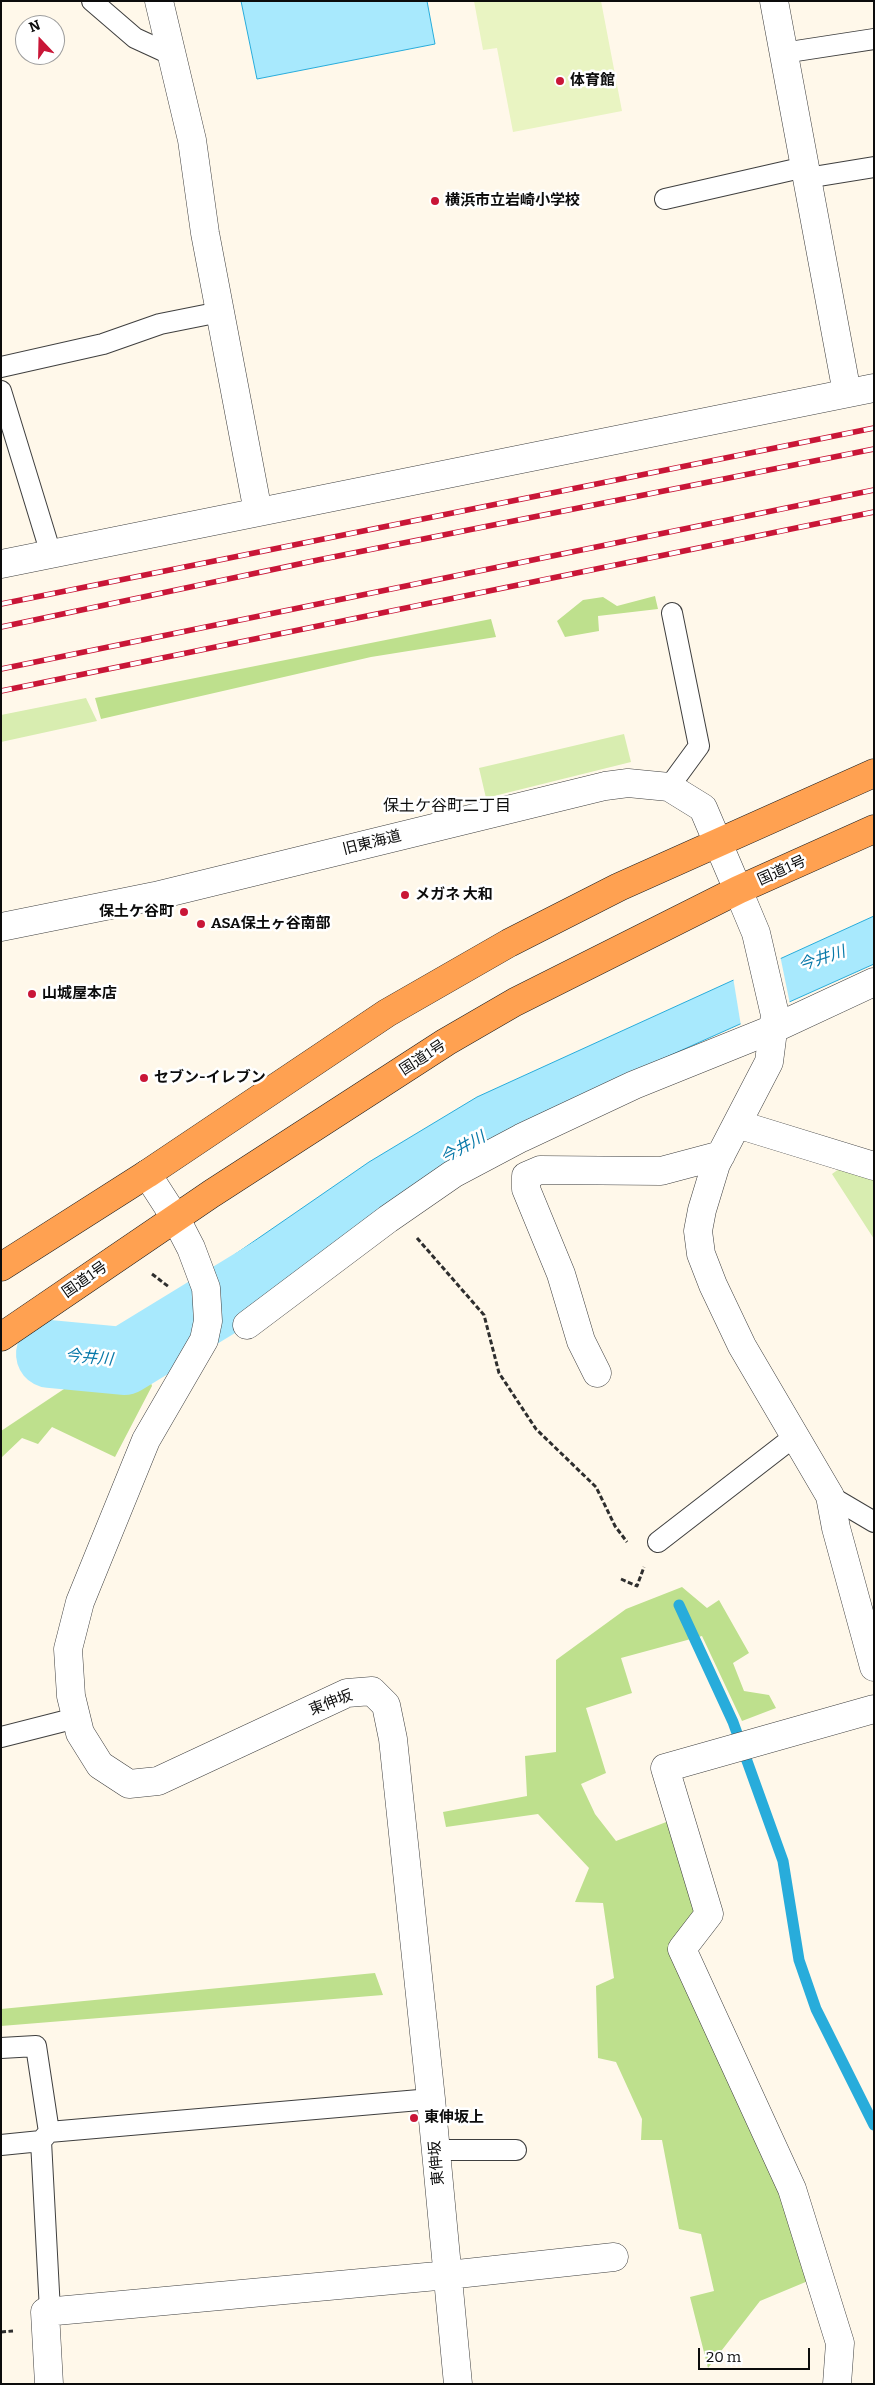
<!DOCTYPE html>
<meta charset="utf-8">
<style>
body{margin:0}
#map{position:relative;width:875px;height:2385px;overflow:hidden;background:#fff8ea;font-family:Bitter,serif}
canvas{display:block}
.frame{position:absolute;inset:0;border:2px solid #0c0c0c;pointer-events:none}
.north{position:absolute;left:15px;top:15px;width:50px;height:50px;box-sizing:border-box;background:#fff;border:1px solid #9e9e9e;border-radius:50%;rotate:339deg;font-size:14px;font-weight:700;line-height:20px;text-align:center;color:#0c0c0c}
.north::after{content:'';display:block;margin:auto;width:18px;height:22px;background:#c91637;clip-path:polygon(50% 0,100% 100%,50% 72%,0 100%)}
.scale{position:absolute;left:698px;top:2348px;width:112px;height:22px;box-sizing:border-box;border:2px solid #0c0c0c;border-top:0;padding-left:6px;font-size:15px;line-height:18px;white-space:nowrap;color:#0c0c0c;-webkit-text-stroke:4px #fff;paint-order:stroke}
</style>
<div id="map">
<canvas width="875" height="2385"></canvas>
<div class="frame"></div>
<div class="north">N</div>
<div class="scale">20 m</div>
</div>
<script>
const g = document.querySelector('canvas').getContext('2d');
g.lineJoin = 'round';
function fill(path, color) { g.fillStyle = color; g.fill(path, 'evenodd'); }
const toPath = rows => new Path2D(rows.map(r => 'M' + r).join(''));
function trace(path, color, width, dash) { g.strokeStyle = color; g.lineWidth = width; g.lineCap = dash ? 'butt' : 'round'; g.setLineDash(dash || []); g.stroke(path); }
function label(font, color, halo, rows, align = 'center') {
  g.font = font + ' Bitter,"Noto Sans JP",serif'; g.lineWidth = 5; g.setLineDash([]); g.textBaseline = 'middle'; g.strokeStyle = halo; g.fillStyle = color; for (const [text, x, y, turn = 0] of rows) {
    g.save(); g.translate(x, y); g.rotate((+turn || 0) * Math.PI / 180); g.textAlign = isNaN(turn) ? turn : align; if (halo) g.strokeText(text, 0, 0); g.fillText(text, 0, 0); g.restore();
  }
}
const green = toPath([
 [86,698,97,721,1,742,1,715],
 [624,734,631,762,486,798,479,768],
 [839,1169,874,1178,874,1239,832,1174]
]);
const forest = toPath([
 [655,596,658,609,598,616,599,631,565,637,557,621,583,600,603,597,617,606],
 [491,619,496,637,371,657,101,719,95,698],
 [147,1370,152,1386,115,1457,52,1427,38,1444,22,1438,1,1458,1,1431,73,1383,100,1384],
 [682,1587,707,1608,719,1600,749,1653,733,1663,744,1691,769,1695,776,1708,742,1721,702,1636,621,1658,632,1693,586,1708,606,1773,581,1784,595,1814,616,1841,669,1821,698,1910,669,1946,782,2193,808,2281,760,2301,708,2368,690,2297,714,2291,701,2234,679,2229,662,2140,641,2140,642,2119,616,2062,598,2058,596,1986,614,1978,603,1903,575,1902,589,1868,538,1814,446,1827,443,1812,527,1796,525,1756,556,1752,556,1660,626,1609],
 [375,1973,383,1995,1,2026,1,2009]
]);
const pitch = toPath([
 [474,1,601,1,622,111,513,132,497,48,483,50]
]);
const water = toPath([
 [241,1,427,1,435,44,257,79,241,1],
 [874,916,874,964,546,1111,462,1155,405,1191,244,1307,234,1255,369,1162,477,1097,874,916]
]);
const pier = toPath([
 [780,955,790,1004,741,1026,733,977]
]);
const stream = toPath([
 [679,1605,733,1722,783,1861,799,1960,816,2009,874,2125]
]);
const river = toPath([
 [50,1354,124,1361,286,1262,319,1239]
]);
const path = toPath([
 [417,1238,484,1315,499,1373,536,1429,596,1487,615,1526,627,1542],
 [152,1274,169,1287],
 [621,1579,637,1586,644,1567],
 [1,2332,13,2331]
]);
const service = toPath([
 [92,1,135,38,172,55],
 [783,53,874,39],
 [807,178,874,167],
 [665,199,805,167],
 [1,367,103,344,160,324,220,312],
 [1,391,51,554],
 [669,787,699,746,672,613],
 [830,1496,874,1522],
 [658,1542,795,1436],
 [1,1737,76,1718],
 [1,2048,36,2046,49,2132],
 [41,2141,50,2311],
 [1,2145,41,2141,49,2132,431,2099],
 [436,2150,516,2150]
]);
const pedestrian = toPath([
 [247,1325,388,1219,453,1174,521,1138,634,1085,773,1029]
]);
const minor = toPath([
 [159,1,192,140,205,233,258,512],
 [774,1,847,393],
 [1,564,874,388],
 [738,890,756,933,775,1015,769,1062,716,1164,702,1210,698,1231,701,1254,713,1285,742,1346,830,1496,836,1528,874,1667],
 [773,1029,874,982],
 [737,1124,874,1166],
 [147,1174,176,1219,191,1248,206,1288,208,1321,204,1340,146,1440,80,1602,68,1649,71,1696,80,1733,100,1765,129,1784,158,1781,347,1693,372,1691,386,1705,393,1739,431,2099,458,2384],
 [597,1373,581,1341,561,1274,526,1189,526,1176,540,1170,661,1171,721,1155],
 [49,2384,45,2312,448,2275,614,2257],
 [837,2384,840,2343,792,2189,682,1949,709,1914,665,1768,874,1709]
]);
const tertiary = toPath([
 [1,927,155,896,605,786,628,783,669,787,703,808,738,890]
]);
const trunk = toPath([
 [1,1267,147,1174,387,1013,509,943,619,887,874,773],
 [1,1337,211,1194,446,1042,515,1002,738,890,874,829]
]);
const rail = toPath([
 [1,604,874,428],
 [1,627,318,560,874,449],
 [1,669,874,490],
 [1,691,874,512]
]);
const markers = [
 [560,81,5,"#c91637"],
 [435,201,5,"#c91637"],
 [405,895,5,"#c91637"],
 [184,912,5,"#c91637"],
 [201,924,5,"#c91637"],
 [32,994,5,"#c91637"],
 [144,1078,5,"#c91637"],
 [414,2118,5,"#c91637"]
];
const poiNames = [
 ["体育館",570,81],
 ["横浜市立岩崎小学校",445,201],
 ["メガネ 大和",415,895],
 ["保土ケ谷町",174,912,"right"],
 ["ASA保土ヶ谷南部",211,924],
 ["山城屋本店",42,994],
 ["セブン-イレブン",154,1078],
 ["東伸坂上",424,2118]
];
const streetNames = [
 ["旧東海道",372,843,-14],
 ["国道1号",782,871,-24],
 ["国道1号",423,1058,-33],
 ["国道1号",85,1280,-35],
 ["東伸坂",331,1703,-21],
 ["東伸坂",437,2163,-95]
];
const neighbourhoodNames = [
 ["保土ケ谷町二丁目",447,807]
];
const waterNames = [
 ["今井川",822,959,-18],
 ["今井川",463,1148,-29],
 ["今井川",89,1358,5]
];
fill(green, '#d8edb0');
fill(forest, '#bee08d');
fill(pitch, '#e9f4c2');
fill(water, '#a8e9fd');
trace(water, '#28acdb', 1);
fill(pier, '#fff8ea');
trace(stream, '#28acdb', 11);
trace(river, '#a8e9fd', 68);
trace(service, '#3f3f3f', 22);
trace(pedestrian, '#3f3f3f', 29);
trace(minor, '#3f3f3f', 29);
trace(tertiary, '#3f3f3f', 29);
trace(trunk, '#1d1d1d', 29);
trace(path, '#2e2e2e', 3, [5, 2.5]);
trace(service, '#fff', 20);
trace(pedestrian, '#fff', 28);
trace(minor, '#fff', 28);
trace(tertiary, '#fff', 28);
trace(trunk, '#ffa151', 28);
trace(rail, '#c91637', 5.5);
trace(rail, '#fff', 4, [11]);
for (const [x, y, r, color] of markers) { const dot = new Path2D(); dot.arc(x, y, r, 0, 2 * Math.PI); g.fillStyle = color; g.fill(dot); trace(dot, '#fff', 2); }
label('bold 15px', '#0c0c0c', '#fff', poiNames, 'left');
label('15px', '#0c0c0c', '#fff', streetNames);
label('16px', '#0c0c0c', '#fff', neighbourhoodNames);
label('italic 16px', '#0979a9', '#fff', waterNames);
</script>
